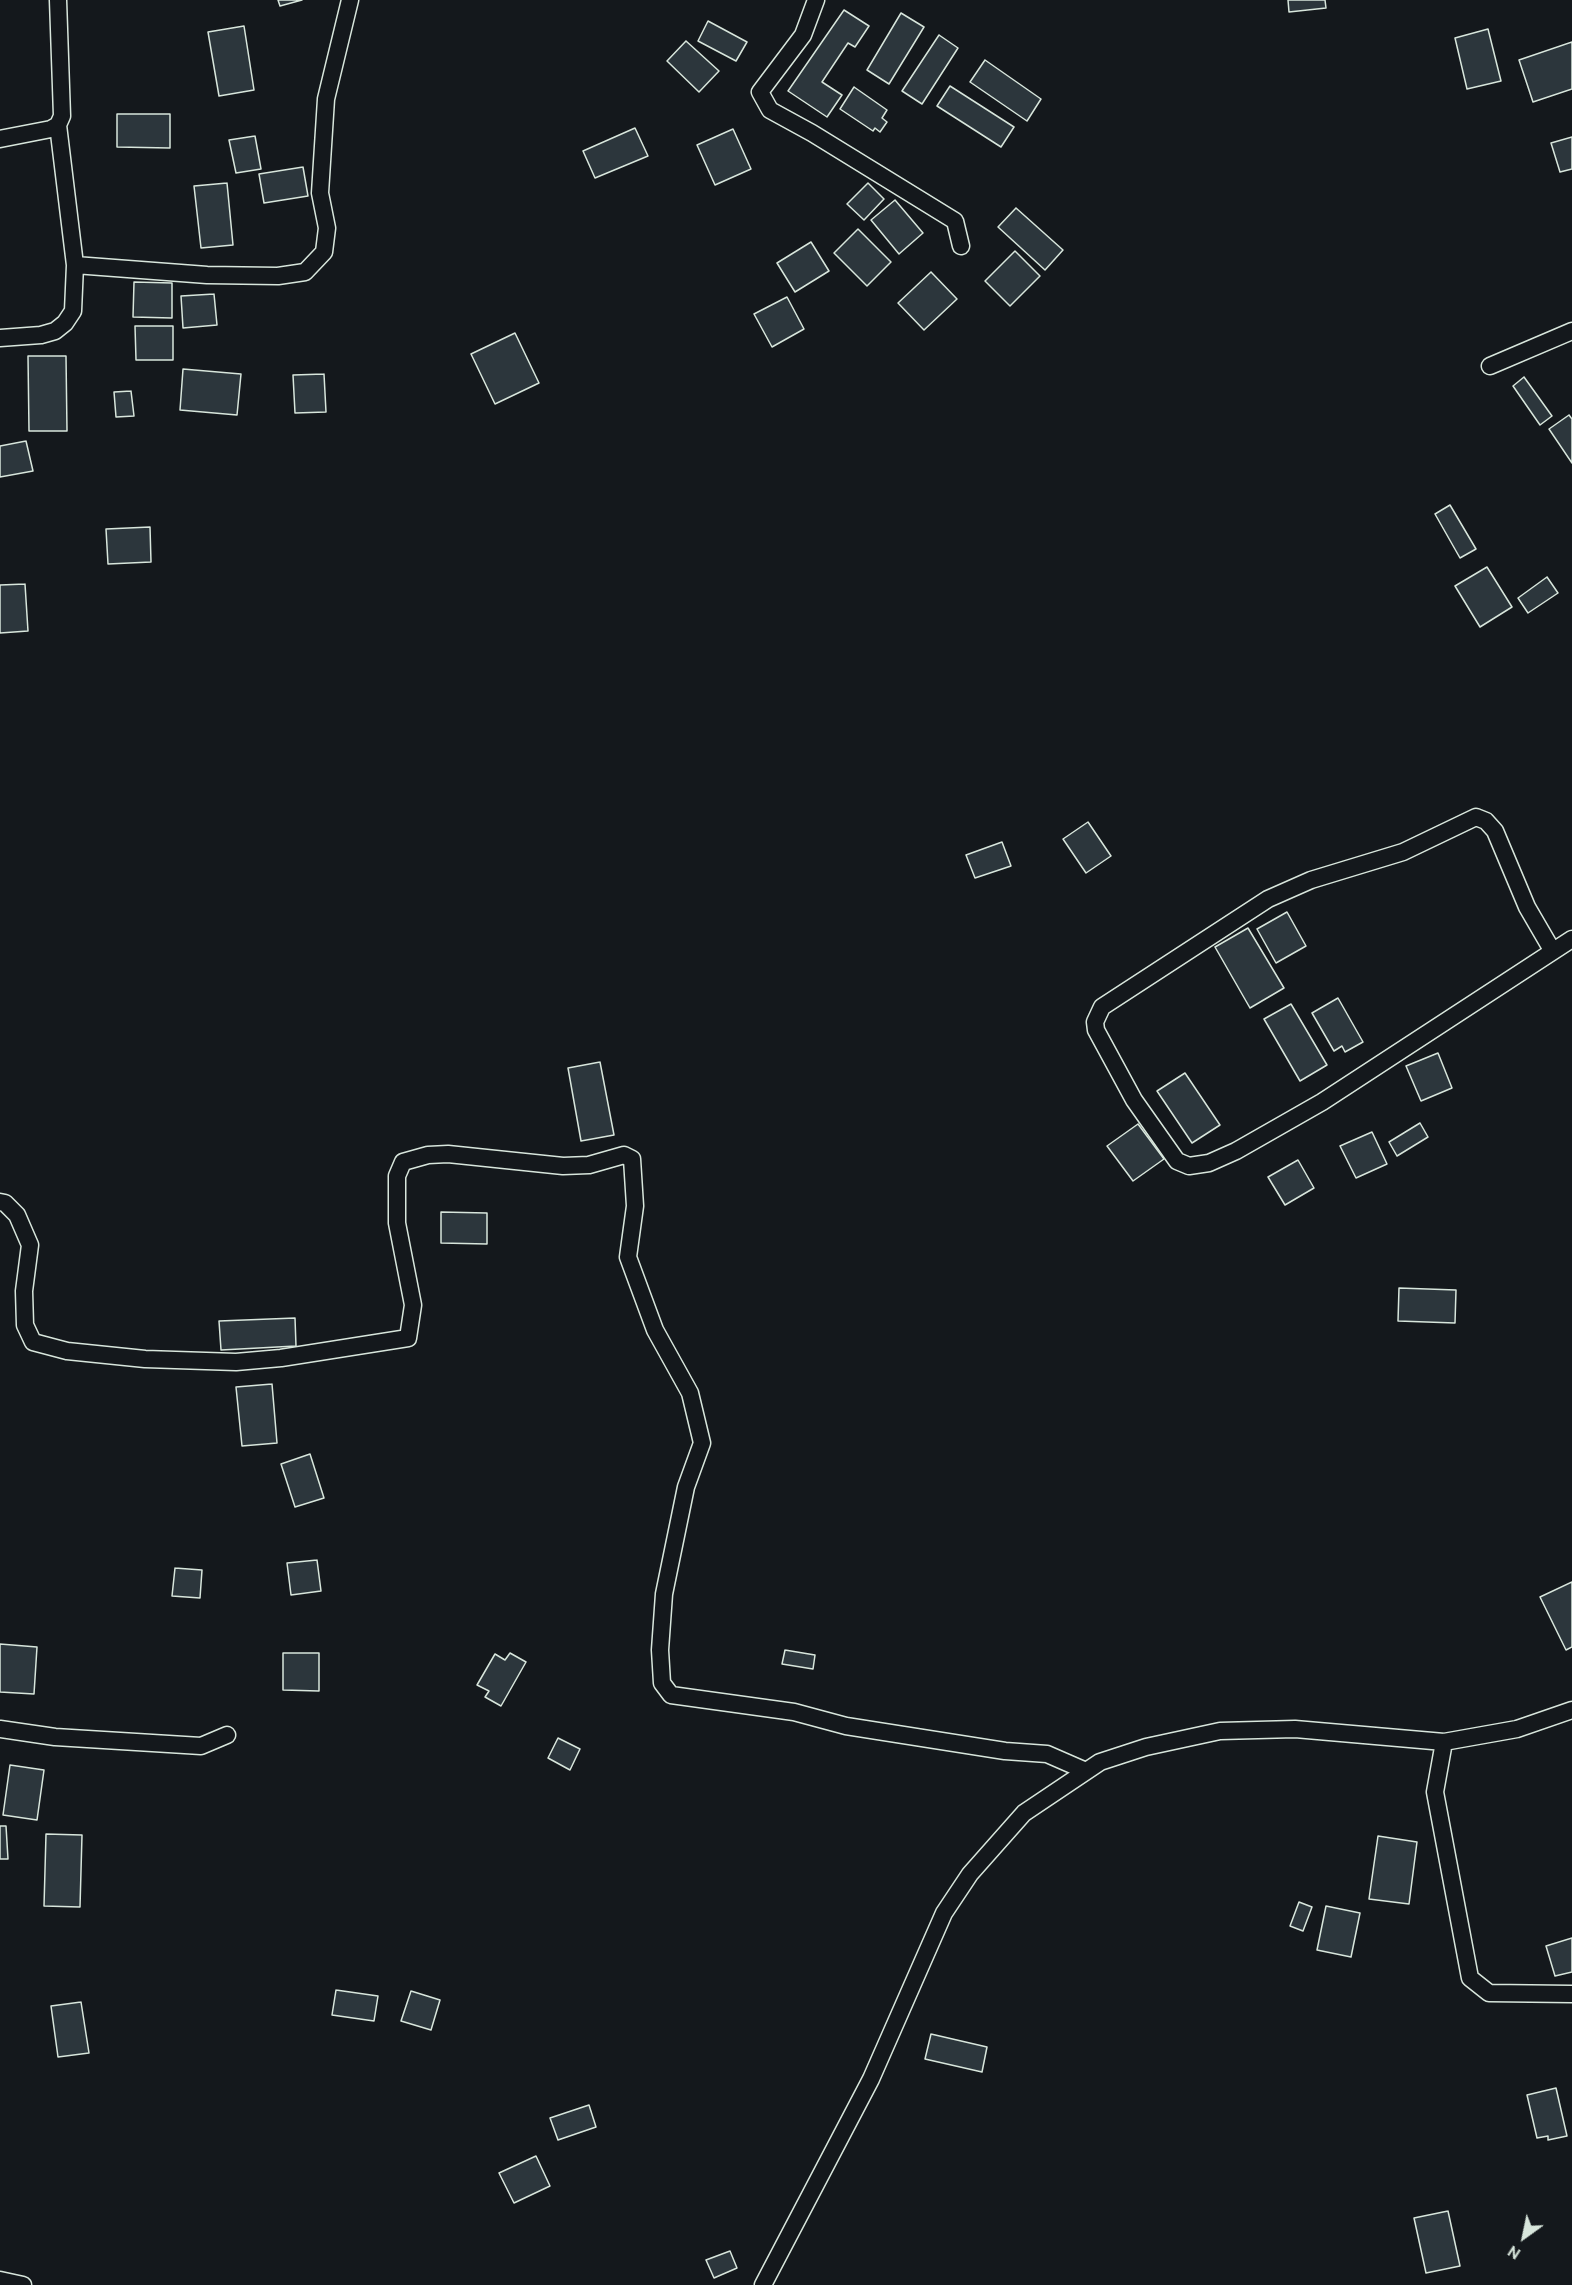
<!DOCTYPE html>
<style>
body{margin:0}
#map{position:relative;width:1572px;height:2285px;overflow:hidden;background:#14181c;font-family:Cabin,sans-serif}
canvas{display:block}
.north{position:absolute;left:1494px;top:2207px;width:60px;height:60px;-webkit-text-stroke:4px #14181c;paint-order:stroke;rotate:213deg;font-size:16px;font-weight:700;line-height:24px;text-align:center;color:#d8e6dc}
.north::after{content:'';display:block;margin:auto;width:21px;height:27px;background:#d8e6dc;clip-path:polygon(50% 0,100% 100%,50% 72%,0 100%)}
</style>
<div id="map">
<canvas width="1572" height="2285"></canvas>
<div class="north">N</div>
</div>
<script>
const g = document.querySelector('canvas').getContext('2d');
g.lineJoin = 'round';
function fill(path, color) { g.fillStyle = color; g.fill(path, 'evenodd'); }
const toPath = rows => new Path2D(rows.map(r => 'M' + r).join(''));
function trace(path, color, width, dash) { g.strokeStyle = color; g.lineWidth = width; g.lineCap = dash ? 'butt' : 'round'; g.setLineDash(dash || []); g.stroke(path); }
const building = toPath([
 [278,0,302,0,280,6,278,0],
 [1288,0,1325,0,1326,8,1289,12,1288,0],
 [844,10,869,26,855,47,848,43,822,82,842,95,827,117,788,91,844,10],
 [901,13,924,27,889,84,867,70,901,13],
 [708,21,747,42,736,61,698,41,708,21],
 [244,26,254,90,219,96,208,32,244,26],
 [1488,29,1501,81,1467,89,1455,38,1488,29],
 [939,35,958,48,922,104,902,91,939,35],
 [686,41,719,71,699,92,667,61,686,41],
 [1572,42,1572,89,1533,102,1519,60,1572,42],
 [985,60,1041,99,1027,121,970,82,985,60],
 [950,86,1014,127,1001,147,937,106,950,86],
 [854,87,887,110,882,118,887,122,880,132,875,128,873,131,840,109,854,87],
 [117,114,170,114,170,148,117,147,117,114],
 [635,128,648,156,595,178,583,151,635,128],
 [733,129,751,169,715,185,697,145,733,129],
 [255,136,261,169,236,173,229,140,255,136],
 [1572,137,1572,169,1560,172,1551,143,1572,137],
 [303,167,308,196,264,203,259,174,303,167],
 [227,183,233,245,201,248,194,186,227,183],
 [868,183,884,199,864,220,847,204,868,183],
 [895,200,923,233,899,254,871,220,895,200],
 [1016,208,1063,250,1045,270,998,227,1016,208],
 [858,229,891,262,867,286,834,253,858,229],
 [811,242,829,271,795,292,777,263,811,242],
 [1015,251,1040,276,1010,306,985,281,1015,251],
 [931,272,957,299,924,330,898,303,931,272],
 [134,282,172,283,172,318,133,317,134,282],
 [214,294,217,325,183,328,181,296,214,294],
 [787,297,804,329,772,347,754,314,787,297],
 [135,326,173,326,173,360,136,360,135,326],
 [515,333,539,383,495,404,471,354,515,333],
 [28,356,66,356,67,431,29,431,28,356],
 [183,369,241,374,237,415,180,410,183,369],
 [324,374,326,412,295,413,293,375,324,374],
 [1524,377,1552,416,1540,425,1513,386,1524,377],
 [131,391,134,416,116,417,114,392,131,391],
 [1569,415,1572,419,1572,463,1549,429,1569,415],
 [26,441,33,471,0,477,0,446,26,441],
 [1450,505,1476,549,1460,558,1435,514,1450,505],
 [150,527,151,562,108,564,106,529,150,527],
 [1487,567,1512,607,1480,627,1455,586,1487,567],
 [1547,577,1558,593,1528,613,1518,598,1547,577],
 [25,584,28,631,0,633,0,585,25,584],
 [1088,822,1111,856,1086,873,1063,839,1088,822],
 [1002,842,1011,866,975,878,966,855,1002,842],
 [1287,912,1306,946,1276,963,1257,929,1287,912],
 [1248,928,1284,988,1250,1008,1215,947,1248,928],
 [1338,998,1363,1042,1345,1052,1342,1046,1334,1051,1312,1013,1338,998],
 [1291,1004,1327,1065,1300,1081,1264,1019,1291,1004],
 [1438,1053,1452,1088,1421,1101,1406,1066,1438,1053],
 [600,1062,614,1135,581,1141,568,1068,600,1062],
 [1185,1073,1220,1125,1192,1143,1157,1091,1185,1073],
 [1420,1123,1428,1137,1397,1156,1389,1142,1420,1123],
 [1138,1124,1164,1159,1133,1181,1107,1146,1138,1124],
 [1372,1132,1387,1164,1356,1178,1340,1146,1372,1132],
 [1298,1160,1314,1188,1285,1205,1268,1177,1298,1160],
 [441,1212,487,1213,487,1244,441,1243,441,1212],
 [1399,1288,1456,1290,1455,1323,1398,1321,1399,1288],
 [295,1318,296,1346,221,1350,219,1321,295,1318],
 [272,1384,277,1443,242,1446,236,1387,272,1384],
 [310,1454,324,1498,295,1507,281,1464,310,1454],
 [317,1560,321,1591,291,1595,287,1563,317,1560],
 [175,1568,202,1570,200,1598,172,1596,175,1568],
 [1572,1582,1572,1647,1566,1650,1540,1597,1572,1582],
 [0,1644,37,1647,34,1694,0,1692,0,1644],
 [785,1650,815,1655,813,1669,782,1664,785,1650],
 [283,1653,319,1653,319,1691,283,1690,283,1653],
 [510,1653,526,1662,501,1706,485,1697,489,1691,477,1685,495,1654,505,1660,510,1653],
 [558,1738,580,1749,570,1770,548,1758,558,1738],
 [10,1765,44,1770,37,1820,3,1815,10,1765],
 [0,1826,6,1826,8,1859,0,1859,0,1826],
 [46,1834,82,1835,80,1907,44,1906,46,1834],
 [1378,1836,1417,1842,1409,1904,1369,1899,1378,1836],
 [1299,1902,1312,1907,1303,1931,1290,1926,1299,1902],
 [1326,1906,1360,1913,1351,1957,1317,1950,1326,1906],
 [1572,1938,1572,1972,1555,1976,1546,1946,1572,1938],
 [336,1990,378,1996,374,2021,332,2015,336,1990],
 [411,1991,440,2000,431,2030,401,2021,411,1991],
 [81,2002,89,2053,58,2057,51,2006,81,2002],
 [931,2034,987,2047,982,2072,925,2059,931,2034],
 [1556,2088,1567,2136,1548,2140,1548,2136,1537,2138,1527,2095,1556,2088],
 [589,2105,596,2127,558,2140,550,2118,589,2105],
 [536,2156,550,2186,514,2203,499,2173,536,2156],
 [1448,2211,1460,2266,1426,2273,1414,2218,1448,2211],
 [730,2251,737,2268,714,2278,706,2260,730,2251]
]);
const minor = toPath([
 [816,0,803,35,760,92,770,110,812,133,955,221,961,246],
 [0,139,51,129,58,125,62,116,58,0],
 [75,265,207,275,278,276,305,272,324,252,327,228,320,193,326,99,350,0],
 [0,338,41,335,55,331,65,323,73,311,75,265,58,125],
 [1490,366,1572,331],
 [1552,950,1527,907,1495,831,1486,821,1476,817,1403,852,1311,880,1268,899,1102,1007,1095,1022,1096,1030,1134,1100,1177,1161,1189,1166,1209,1163,1236,1151,1322,1102,1572,939],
 [0,1202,5,1203,17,1215,30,1245,24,1291,25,1325,33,1342,67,1351,145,1359,236,1362,281,1358,408,1338,413,1305,397,1223,397,1176,403,1162,428,1155,448,1154,563,1166,589,1165,624,1155,632,1159,635,1206,628,1257,655,1330,690,1393,702,1443,686,1487,664,1594,660,1650,662,1683,671,1695,794,1712,846,1726,1005,1751,1047,1754,1086,1771],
 [0,1729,55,1737,201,1746,227,1735],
 [1444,1742,1435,1792,1470,1978,1489,1993,1572,1994],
 [0,2280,23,2285],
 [763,2285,871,2079,944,1913,970,1874,1024,1813,1100,1762,1146,1747,1220,1731,1295,1729,1444,1742,1517,1729,1572,1710]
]);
fill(building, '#2c363c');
trace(building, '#d8e6dc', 1.5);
trace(minor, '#d8e6dc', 19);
trace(minor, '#14181c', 16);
</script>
